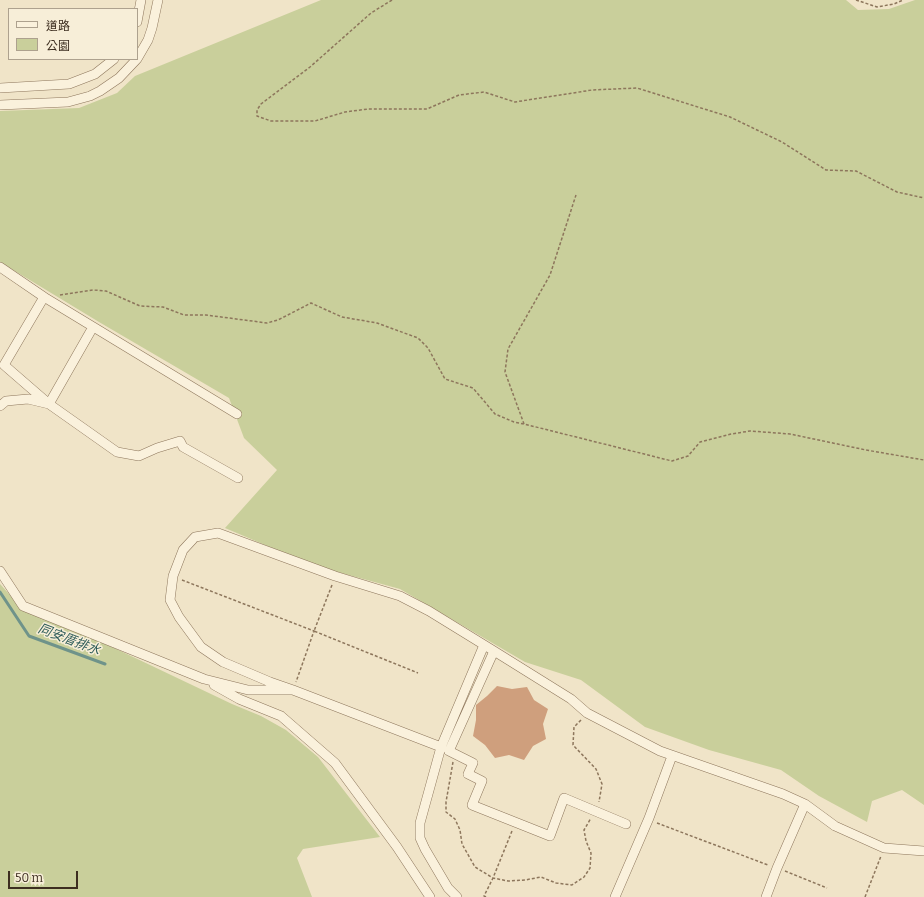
<!DOCTYPE html>
<meta charset="utf-8">
<style>
body{margin:0}
#map{position:relative;width:924px;height:897px;overflow:hidden;background:#f0e4c8;font-family:Bitter,"Noto Sans TC",serif}
canvas{display:block}
.legend{position:absolute;left:8px;top:8px;width:130px;height:52px;box-sizing:border-box;background:#f7eed8;border:1px solid #ada18e;margin:0;padding:5px 7px;list-style:none;font-size:12px;color:#3d2e20}
.legend li{display:flex;align-items:center;gap:8px;height:20px}
.legend b{width:20px;border:1px solid #ada18e}
.scale{position:absolute;left:8px;top:871px;width:70px;height:18px;box-sizing:border-box;border:2px solid #3d2e20;border-top:0;padding-left:5px;font-size:12px;line-height:14px;white-space:nowrap;color:#3d2e20;-webkit-text-stroke:3px #f7eed8;paint-order:stroke}
</style>
<div id="map">
<canvas width="924" height="897"></canvas>
<ul class="legend">
<li><b style="height:5px;background:#faf1dc"></b>道路</li>
<li><b style="height:11px;background:#c9cf9b"></b>公園</li>
</ul>
<div class="scale">50 m</div>
</div>
<script>
const g = document.querySelector('canvas').getContext('2d');
g.lineJoin = 'round';
function fill(path, color) { g.fillStyle = color; g.fill(path, 'evenodd'); }
const toPath = rows => new Path2D(rows.map(r => 'M' + r).join(''));
function trace(path, color, width, dash) { g.strokeStyle = color; g.lineWidth = width; g.lineCap = dash ? 'butt' : 'round'; g.setLineDash(dash || []); g.stroke(path); }
function label(font, color, halo, rows, align = 'center') {
  g.font = font + ' Bitter,"Noto Sans TC",serif'; g.lineWidth = 3; g.setLineDash([]); g.textBaseline = 'middle'; g.strokeStyle = halo; g.fillStyle = color; for (const [text, x, y, turn = 0] of rows) {
    g.save(); g.translate(x, y); g.rotate((+turn || 0) * Math.PI / 180); g.textAlign = isNaN(turn) ? turn : align; if (halo) g.strokeText(text, 0, 0); g.fillText(text, 0, 0); g.restore();
  }
}
const green = toPath([
 [321,0,846,0,858,10,889,9,915,0,924,0,924,805,902,790,872,801,867,822,819,796,781,770,709,750,645,727,581,680,525,662,400,589,312,565,225,528,277,470,244,438,229,398,99,322,0,262,0,111,79,108,117,93,135,76],
 [0,584,10,595,26,606,232,704,261,716,286,730,318,757,380,837,303,849,297,858,312,897,0,897]
]);
const stream = toPath([
 [0,592,29,636,105,664]
]);
const building = toPath([
 [497,686,512,689,527,687,534,700,548,709,543,724,546,739,533,746,524,760,509,755,495,758,485,745,473,736,476,720,476,705,487,696]
]);
const path = toPath([
 [392,0,371,13,310,67,261,104,257,110,257,116,271,121,315,121,345,112,368,109,427,109,459,95,484,92,515,102,592,90,637,88,730,117,782,142,826,170,856,171,897,192,924,198],
 [856,0,877,7,894,4,903,0],
 [60,295,93,290,106,291,140,306,163,307,184,315,206,315,267,323,278,320,311,303,342,317,377,323,418,338,428,348,445,379,473,388,495,414,514,422,524,424,672,461,688,456,700,442,731,434,750,431,790,434,866,450,924,460],
 [524,424,505,372,508,349,550,275,576,195],
 [182,580,314,631,296,682],
 [332,585,314,631,418,673],
 [581,720,574,727,573,745,596,769,602,784,599,802],
 [453,762,446,802,446,812,455,819,460,830,462,844,475,867,493,878,508,881,525,880,541,877,556,883,572,885,584,877,590,868,591,853,586,841,584,830,591,818],
 [657,823,768,865],
 [785,871,827,888],
 [486,897,484,896,493,878,512,831],
 [865,897,881,856]
]);
const minor = toPath([
 [137,22,141,0],
 [137,59,148,40,152,28,158,0],
 [0,88,69,84,95,74,114,59],
 [0,105,68,102,90,96,100,91,119,78,137,59],
 [0,267,44,297,237,414],
 [44,297,4,365,49,404,117,452,139,456,157,448,180,441,183,447,238,478],
 [0,406,6,401,28,399,49,404,93,327],
 [0,571,23,606,204,679,248,690,293,690,441,747],
 [494,651,449,751,473,763,468,774,482,781,472,805,550,836,564,798,626,824],
 [214,685,239,699,281,716,335,763,397,847,430,897],
 [293,690,270,682,223,662,201,647,179,617,170,600,173,576,183,550,195,537,218,533,335,576,400,596,429,611,494,651,571,699,587,713,660,751,783,794,805,804,835,826,884,848,924,851],
 [457,897,448,888,425,849,420,838,420,823,441,747,484,645],
 [615,897,649,818,672,756],
 [766,897,777,868,805,804]
]);
const waterNames = [
 ["同安厝排水",69,640,21]
];
fill(green, '#c9cf9b');
trace(stream, '#6f938a', 3);
fill(building, '#cf9f7d');
trace(minor, '#8d765c', 10);
trace(path, '#8d765c', 1.5, [3, 2]);
trace(minor, '#faf1dc', 9);
label('italic 13px', '#2f5d5a', '#f7eed8', waterNames);
</script>
